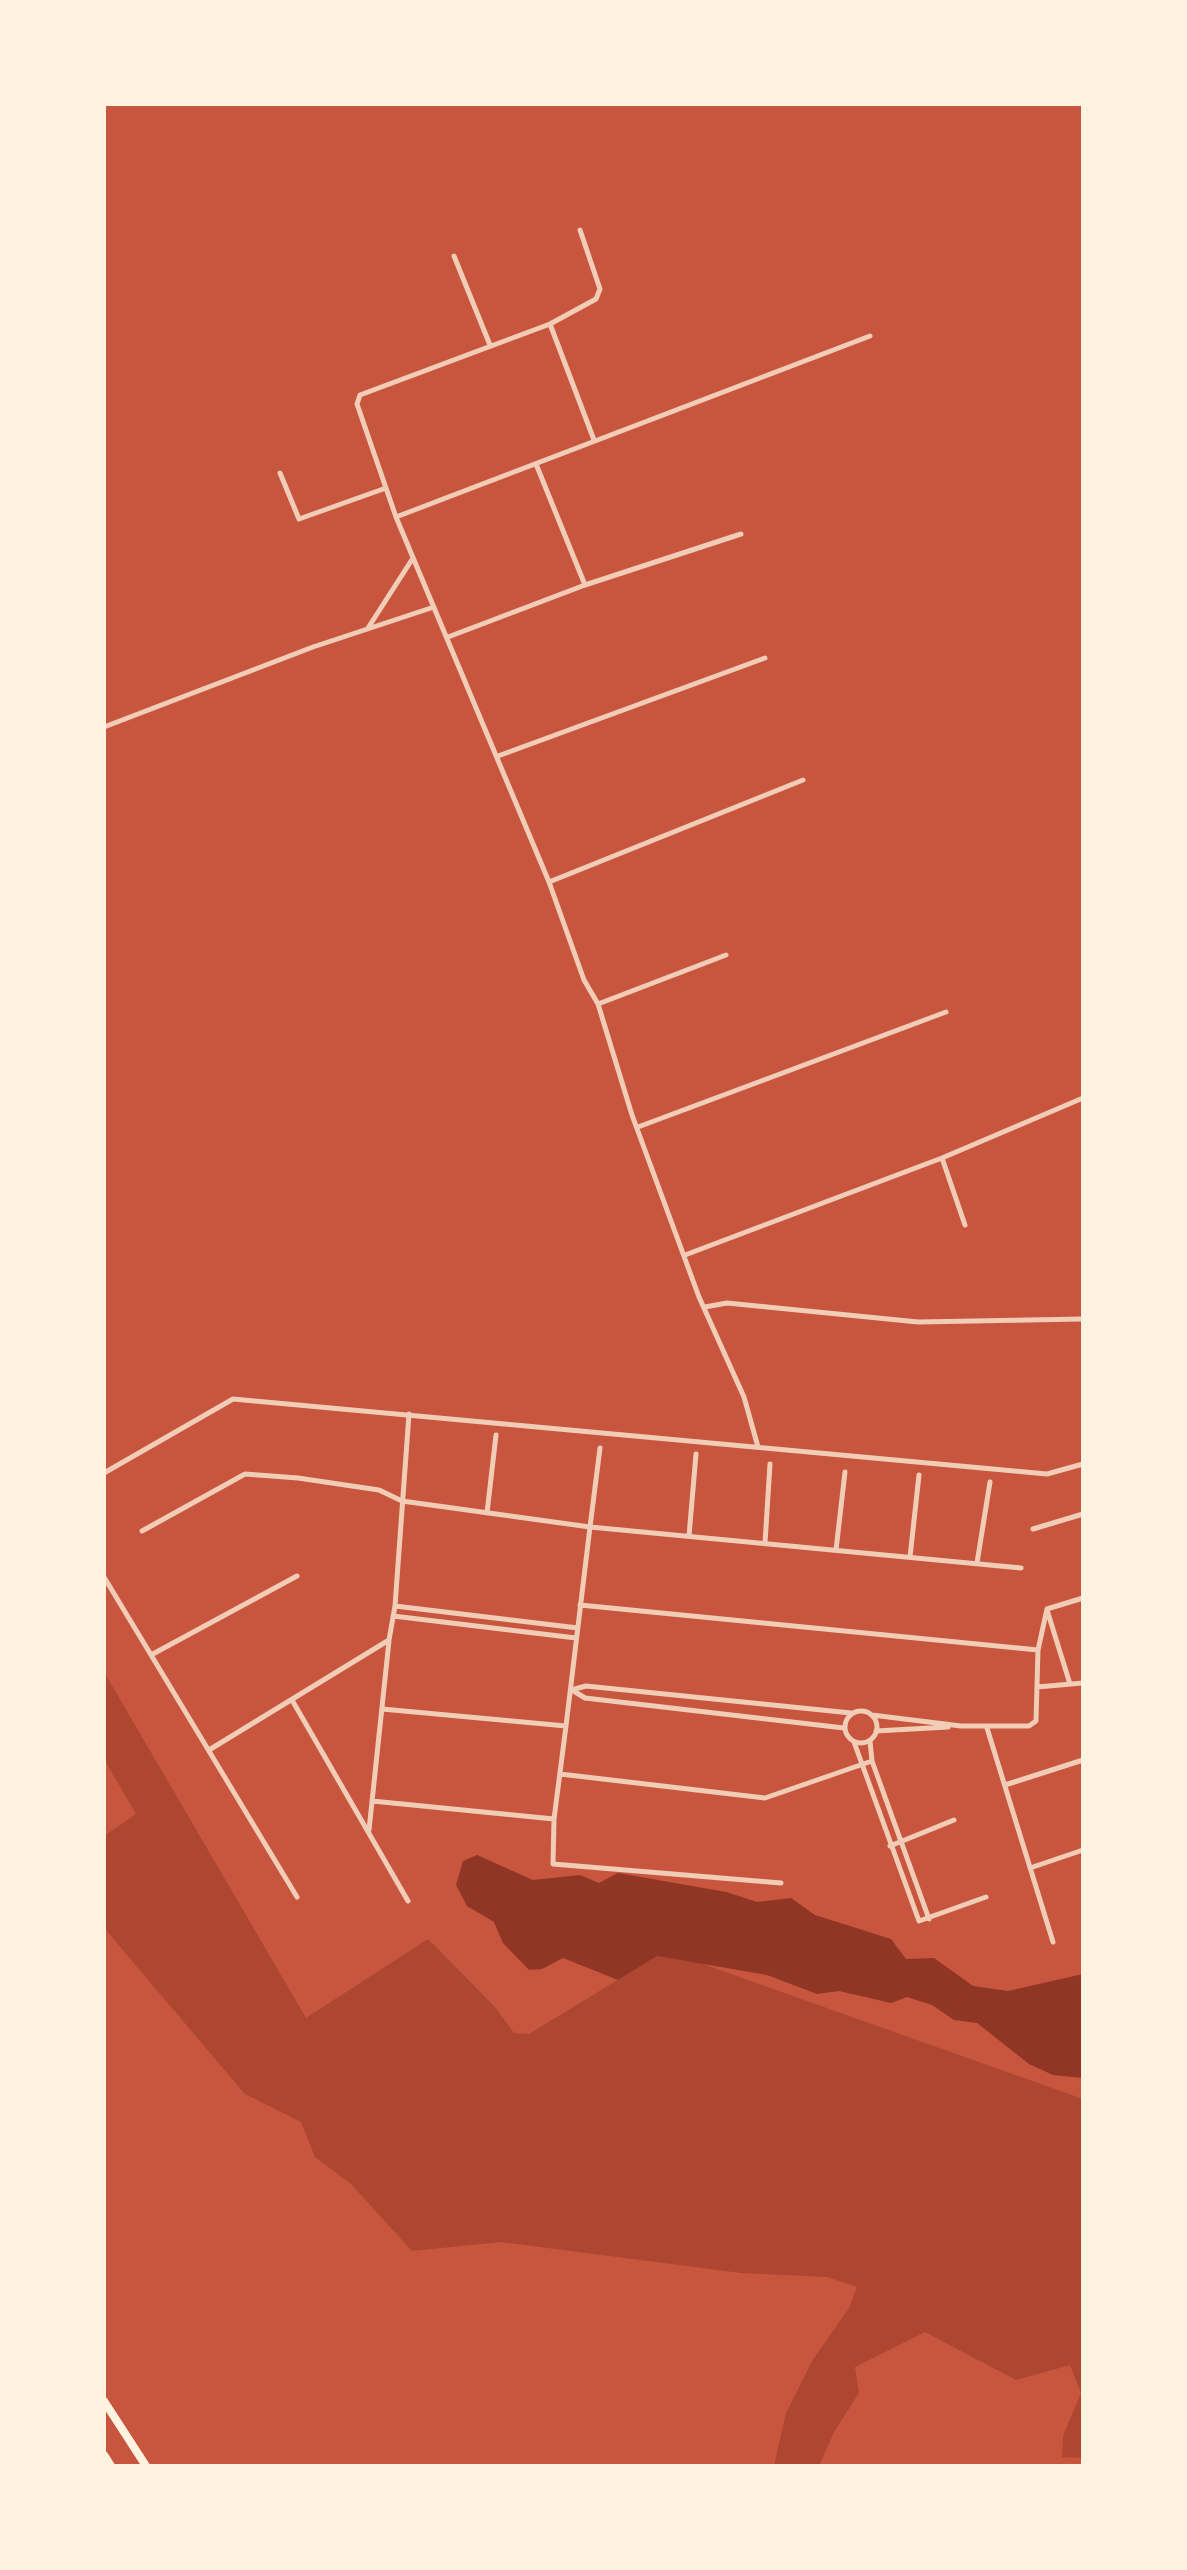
<!DOCTYPE html>
<style>
body{margin:0}
#map{position:relative;width:1187px;height:2570px;overflow:hidden;background:#c8553d;font-family:"Space Grotesk",sans-serif}
canvas{display:block}
.frame{position:absolute;inset:0;border:106px solid #fff3e0;pointer-events:none}
</style>
<div id="map">
<canvas width="1187" height="2570"></canvas>
<div class="frame"></div>
</div>
<script>
const g = document.querySelector('canvas').getContext('2d');
g.lineJoin = 'round';
function fill(path, color) { g.fillStyle = color; g.fill(path, 'evenodd'); }
const toPath = rows => new Path2D(rows.map(r => 'M' + r).join(''));
function trace(path, color, width, dash) { g.strokeStyle = color; g.lineWidth = width; g.lineCap = dash ? 'butt' : 'round'; g.setLineDash(dash || []); g.stroke(path); }
const green = toPath([
 [104,1672,306,2018,428,1939,495,2007,514,2033,529,2034,657,1956,700,1963,1083,2099,1083,2458,1062,2457,1063,2436,1081,2393,1070,2365,1016,2380,925,2332,855,2367,859,2393,834,2432,819,2466,774,2466,786,2413,812,2361,849,2308,857,2287,827,2277,741,2273,501,2242,412,2251,351,2184,315,2157,301,2122,245,2094,104,1928,104,1836,136,1814,104,1759]
]);
const water = toPath([
 [477,1855,533,1880,580,1875,599,1883,618,1873,726,1892,757,1902,791,1898,815,1915,891,1939,906,1959,934,1958,973,1986,1008,1991,1083,1974,1083,2078,1053,2075,1029,2064,977,2023,954,2020,932,2005,907,1997,891,2003,839,1991,817,1994,767,1975,657,1956,618,1980,563,1958,542,1969,529,1970,503,1943,494,1922,467,1906,456,1885,463,1861]
]);
const minor = toPath([
 [580,230,600,289,596,299,550,324,360,395,357,404,396,517,549,882,584,980,598,1004,632,1115,699,1297,744,1397,758,1447],
 [454,256,490,345],
 [550,324,594,440],
 [536,464,585,585],
 [280,473,299,519,386,488],
 [396,517,870,336],
 [368,628,413,558],
 [448,637,585,585,741,534],
 [104,727,313,647,434,607],
 [498,756,765,658],
 [549,882,803,780],
 [598,1004,726,955],
 [638,1127,946,1012],
 [942,1158,965,1225],
 [685,1255,942,1158,1083,1098],
 [705,1307,727,1303,918,1322,1083,1319],
 [600,1448,590,1527,1021,1568],
 [104,1473,233,1399,1047,1474,1083,1464],
 [487,1513,496,1435],
 [1033,1529,1083,1514],
 [142,1531,245,1474,298,1478,379,1490,402,1501,590,1527,566,1726],
 [689,1536,696,1454],
 [765,1543,770,1464],
 [836,1550,845,1472],
 [910,1557,919,1475],
 [977,1563,990,1482],
 [104,1577,297,1897],
 [580,1605,1038,1650,1047,1609,1083,1598],
 [395,1606,578,1628],
 [1047,1610,1070,1684],
 [393,1616,576,1638],
 [151,1655,297,1576],
 [1037,1687,1083,1683],
 [571,1690,586,1686,851,1713],
 [572,1690,585,1698,844,1728],
 [292,1700,408,1901],
 [382,1709,566,1726,554,1819,553,1864,781,1883],
 '845 1727a16 16 0 1 1 32 0a16 16 0 1 1-32 0Z',
 [872,1715,961,1726,1029,1726,1036,1721,1038,1650],
 [987,1728,1053,1942],
 [876,1731,948,1727],
 [870,1741,872,1761,929,1919],
 [854,1742,919,1921,986,1897],
 [209,1750,389,1640,395,1606,409,1414],
 [560,1774,765,1798,872,1761],
 [1005,1785,1083,1760],
 [372,1801,554,1819],
 [369,1830,389,1641],
 [890,1846,954,1820],
 [1030,1868,1083,1850]
]);
const trunk = toPath([
 [104,2401,146,2466],
 [104,2455,111,2466]
]);
fill(green, '#ae4732');
fill(water, '#8f3625');
trace(minor, '#f1ccb7', 5);
trace(trunk, '#fff3e0', 8);
</script>
